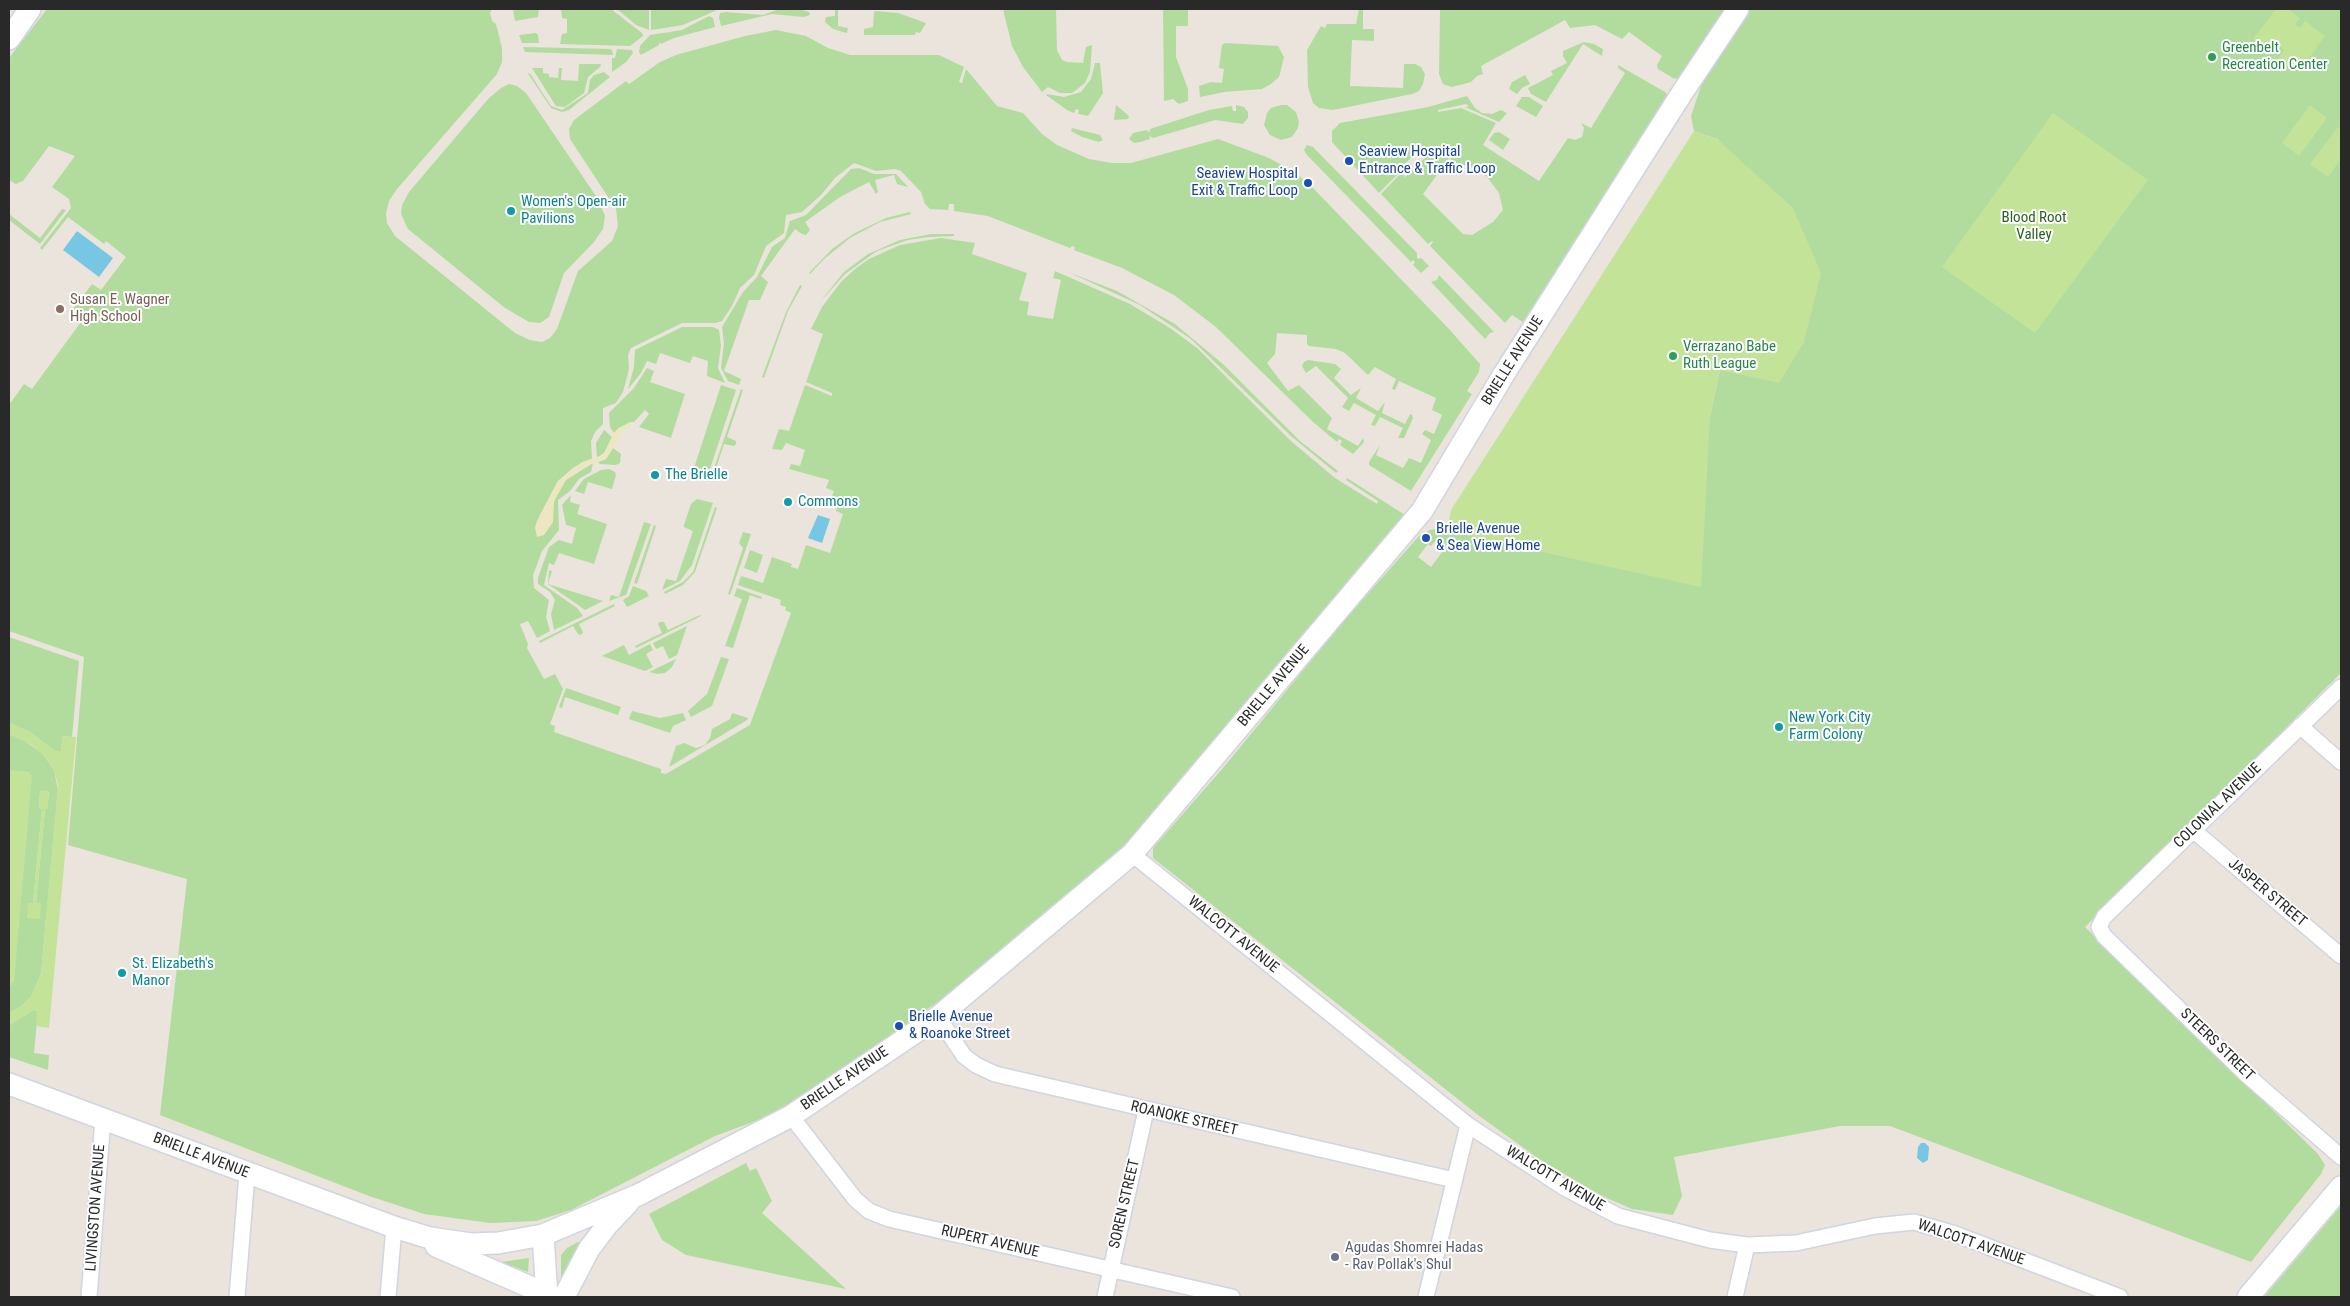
<!DOCTYPE html>
<style>
body{margin:0}
#map{position:relative;width:2350px;height:1306px;overflow:hidden;background:#eae4dc;font-family:"Roboto Condensed",sans-serif}
canvas{display:block}
.frame{position:absolute;inset:0;border:10px solid #292929;pointer-events:none}
</style>
<div id="map">
<canvas width="2350" height="1306"></canvas>
<div class="frame"></div>
</div>
<script>
const g = document.querySelector('canvas').getContext('2d');
g.lineJoin = 'round';
function fill(path, color) { g.fillStyle = color; g.fill(path, 'evenodd'); }
const toPath = rows => new Path2D(rows.map(r => 'M' + r).join(''));
function trace(path, color, width, dash) { g.strokeStyle = color; g.lineWidth = width; g.lineCap = dash ? 'butt' : 'round'; g.setLineDash(dash || []); g.stroke(path); }
function label(font, color, halo, rows, align = 'center') {
  g.font = font + ' "Roboto Condensed",sans-serif'; g.lineWidth = 4; g.setLineDash([]); g.textBaseline = 'middle'; g.strokeStyle = halo; g.fillStyle = color; for (const [text, x, y, turn = 0] of rows) {
    g.save(); g.translate(x, y); g.rotate((+turn || 0) * Math.PI / 180); g.textAlign = isNaN(turn) ? turn : align; if (halo) g.strokeText(text, 0, 0); g.fillText(text, 0, 0); g.restore();
  }
}
const green = toPath([
 [47,9,492,9,490,13,492,21,496,24,502,48,502,62,497,74,397,189,389,201,386,214,387,223,395,236,515,333,530,340,542,342,550,338,557,329,578,271,612,241,618,226,616,209,570,139,569,129,574,120,626,81,629,84,660,62,676,55,745,36,776,30,806,36,828,48,850,55,939,55,964,67,959,82,962,83,966,69,997,106,1023,113,1042,134,1057,145,1089,159,1112,163,1131,163,1218,139,1269,158,1293,171,1312,187,1449,329,1480,364,1479,372,1467,391,1472,394,1411,491,1369,465,1369,462,1380,445,1376,455,1403,468,1409,458,1421,463,1431,440,1422,434,1425,430,1434,434,1442,415,1432,410,1436,398,1399,381,1395,390,1392,389,1396,379,1375,367,1368,375,1345,353,1336,349,1309,346,1307,344,1307,335,1277,333,1275,354,1267,363,1288,391,1299,385,1332,418,1327,429,1358,446,1363,438,1364,442,1353,454,1340,445,1342,441,1339,439,1337,442,1313,422,1216,327,1174,295,1122,268,1074,250,1075,247,1072,246,1070,248,988,216,954,211,954,204,949,204,948,210,930,209,925,204,921,192,901,171,895,169,876,171,854,163,835,178,821,195,802,212,786,215,784,233,766,246,754,275,740,288,732,306,722,321,715,323,682,323,631,348,628,355,629,369,623,392,616,403,603,408,603,424,595,432,591,441,592,459,574,467,558,481,539,517,553,506,556,495,566,480,593,463,591,472,579,479,570,491,558,500,559,530,542,551,533,575,534,588,549,600,546,617,550,631,537,638,528,621,520,624,528,644,527,648,544,679,555,674,563,689,550,724,555,726,554,732,661,769,661,773,666,774,750,725,791,613,785,610,786,607,780,605,781,600,738,585,741,576,763,583,772,557,792,564,791,567,798,569,806,545,830,553,843,514,836,511,839,501,831,499,834,491,826,488,829,480,789,469,791,464,800,466,805,450,786,443,782,450,772,449,779,429,789,431,805,385,832,396,832,393,806,382,823,334,811,329,822,307,841,282,855,269,869,259,900,245,941,238,975,243,972,254,1027,273,1019,300,1029,302,1027,315,1053,319,1061,280,1053,278,1055,271,1130,304,1170,328,1197,348,1292,442,1335,478,1377,504,1378,501,1346,480,1347,478,1408,517,1126,846,1020,938,946,996,793,1103,753,1122,715,1136,571,1210,536,1221,490,1223,424,1214,369,1196,160,1115,187,879,68,845,84,657,9,631,9,405,24,384,32,389,81,322,70,313,92,284,101,290,126,257,106,241,104,244,68,217,42,250,40,248,71,208,69,199,52,187,75,156,49,146,23,181,16,184,9,180,9,58],
 [513,9,539,9,538,17,515,21],
 [561,9,611,9,642,33,643,36,630,46,560,44,562,34,567,33,567,19,562,18],
 [617,9,649,9,649,30,636,25],
 [651,9,717,9,717,10,683,25,651,30],
 [779,9,799,9,809,12,810,15,804,17,772,14,721,26,719,17,720,13,726,12,763,15],
 [835,9,838,9,838,26,848,28,847,33,833,29,825,22,826,17,835,16],
 [1003,9,1056,9,1057,50,1062,60,1067,62,1083,63,1086,47,1092,45,1090,72,1085,83,1072,93,1060,93,1048,87,1042,92,1023,67,1012,46],
 [1163,9,1188,9,1188,26,1176,26,1176,57,1188,89,1188,101,1179,104,1173,99,1164,101],
 [1359,9,1363,9,1363,29,1374,29,1374,41,1352,40,1350,86,1403,88,1404,64,1415,64,1421,67,1425,74,1423,84,1419,91,1412,94,1333,110,1319,108,1313,103,1308,87,1307,50,1321,26,1325,28,1327,24,1356,24],
 [1440,9,1729,9,1679,79,1673,78,1658,69,1657,65,1662,56,1629,32,1622,39,1595,25,1570,28,1565,20,1481,66,1483,74,1477,76,1471,82,1452,87,1443,84,1439,74],
 [1748,9,2341,9,2341,673,2085,927,2318,1154,2325,1165,2321,1174,2251,1262,1890,1126,1840,1126,1674,1157,1682,1196,1673,1215,1632,1209,1602,1196,1539,1159,1478,1115,1153,858,1153,848,1223,768,1342,623,1419,536,1430,530,1448,527,1447,530,1710,416,1720,370,1719,140,1694,131,1691,116,1706,71],
 [1434,542,1437,542,1445,548,1431,567,1418,557,1428,544,1431,546],
 [876,11,898,13,926,23,920,33,916,32,915,35,864,35,864,29,873,27,874,12],
 [709,16,713,18,715,27,674,38,661,44,660,42,659,45,641,55,639,52,640,46,650,35,682,30],
 [536,33,538,35,539,43,522,43,519,35],
 [1584,42,1594,44,1603,49,1602,56,1583,44,1546,102,1531,94,1528,88,1553,75,1551,71,1567,63,1563,56,1563,51],
 [1225,43,1278,46,1284,57,1279,77,1271,84,1262,89,1224,92,1200,97,1199,86,1211,82,1222,83,1224,69,1219,68,1222,45],
 [523,47,610,49,612,50,613,55,525,52],
 [617,49,632,50,633,53,626,62,612,72,612,58,615,58],
 [1095,63,1100,63,1103,93,1088,116,1078,114,1079,110,1076,109,1074,113,1067,110,1046,95,1047,94,1064,97,1081,92,1091,79],
 [579,64,601,64,600,67,588,77,584,93,565,107,556,106,532,68,543,68,543,73,549,74,549,77,558,78,559,68,562,68,561,80,578,81],
 [1618,65,1665,92,1668,96,1526,324,1512,315,1505,323,1430,246,1433,242,1432,241,1428,244,1381,194,1401,173,1405,177,1429,154,1423,147,1398,170,1400,172,1379,193,1332,142,1332,131,1340,123,1428,107,1467,96,1475,108,1482,113,1492,114,1501,110,1507,113,1499,122,1465,107,1469,106,1466,104,1438,110,1438,112,1461,108,1496,123,1483,145,1539,181,1568,138,1575,140,1582,137,1584,128,1581,123,1591,128,1625,73,1618,68],
 [1450,157,1452,162,1476,168,1488,178,1499,193,1503,210,1493,222,1472,235,1463,234,1423,194],
 [527,72,531,75,551,106,562,110,588,93,590,80,594,75,604,72,610,77,569,110,562,112,551,108],
 [1525,75,1530,84,1522,88,1517,94,1509,89,1512,82],
 [509,84,517,86,526,93,598,199,605,216,603,229,594,242,564,273,549,317,540,323,529,322,505,308,408,229,401,214,402,205,409,192,489,98,501,88],
 [1522,97,1529,97,1543,106,1536,117,1516,106],
 [1116,105,1129,116,1128,119,1114,120],
 [1236,105,1244,107,1248,112,1248,118,1243,124,1215,120,1153,138,1149,136,1150,139,1140,142,1134,143,1129,139,1133,133,1147,130,1148,132,1150,131,1150,129,1209,110,1232,106,1233,111,1236,111],
 [1281,105,1287,105,1296,112,1299,122,1298,128,1292,137,1281,140,1270,135,1264,125,1267,113,1271,108],
 [1072,128,1100,135,1103,140,1099,142,1082,137,1071,131],
 [1499,132,1510,139,1503,150,1489,140,1494,133],
 [1307,145,1313,147,1417,253,1417,258,1419,259,1421,258,1429,266,1421,273,1413,265,1415,262,1413,260,1411,262,1306,154,1304,150],
 [859,168,874,174,896,174,908,187,897,184,894,175,875,180,878,192,876,194,869,182,840,197,805,222,810,230,806,235,802,234,795,229,761,276,768,282,760,300,749,300,724,371,741,379,739,385,728,381,721,368,724,343,722,327,743,292,757,277,772,247,785,238,790,221,806,215,851,169],
 [62,209,66,210,40,244,9,220,9,214,40,238],
 [910,212,911,214,880,222,850,238,824,259,810,274,809,273,832,249,853,234,886,218],
 [931,234,954,234,954,236,928,237,908,240,877,251,845,274,819,303,844,272,868,254,900,240],
 [1068,272,1117,291,1175,324,1224,365,1300,441,1338,471,1336,473,1291,436,1191,339,1140,305],
 [1439,275,1494,332,1490,333,1485,339,1431,282,1437,280],
 [800,285,802,286,788,311,764,378,762,377,786,312],
 [682,327,713,327,719,330,721,346,718,368,725,383,707,376,708,361,693,356,690,363,660,353,656,364,647,361,641,373,628,389,634,367,635,350],
 [1308,360,1335,364,1341,369,1334,378,1351,395,1361,388,1356,398,1378,411,1385,402,1382,413,1405,424,1410,414,1412,415,1413,418,1404,438,1398,438,1403,428,1380,417,1375,426,1371,425,1376,415,1354,403,1349,411,1342,407,1348,398,1316,366,1306,373,1302,366,1304,362],
 [647,368,654,371,650,382,685,394,671,438,639,427,649,414,645,410,634,422,619,428,614,433,610,427,609,413,634,388],
 [721,385,736,390,708,475,704,474,705,471,694,468],
 [741,389,743,390,727,437,736,441,736,444,734,446,724,444,713,477,711,477],
 [604,430,612,437,605,452,597,458,596,443],
 [613,448,621,454,620,463,616,465,600,464,598,462,606,459],
 [609,469,615,472,616,475,612,489,588,482,584,494,575,491,584,479,601,470],
 [571,495,570,502,580,505,577,514,607,524,594,564,559,553,554,565,549,563,544,585,577,608,583,616,554,630,551,614,555,600,550,592,538,584,538,578,549,547,559,540,572,544,576,528,566,525,562,505],
 [697,499,713,503,692,565,680,581,662,590,666,579,676,581,693,531,684,527,684,525,691,504],
 [715,507,717,508,695,572,683,585,665,594,664,592,683,582,693,572],
 [644,522,651,524,626,595,609,601,611,595,619,597],
 [654,525,656,526,637,584,634,583],
 [743,532,751,534,730,595,728,594,743,548,739,543],
 [750,550,763,555,757,573,744,568],
 [549,570,552,571,548,584,603,601,585,610,548,584],
 [633,586,646,591,649,596,627,607,623,600,629,596],
 [737,588,762,597,761,599,750,595,733,648,725,646,742,599,734,596],
 [614,604,615,606,579,624,583,632,581,635,578,634,573,626,540,643,539,641],
 [700,615,701,616,636,648,635,646,662,633,658,624,660,622,664,622,668,630],
 [687,626,677,655,669,659,663,646,656,649,653,643],
 [9,637,79,661,72,737,63,736,61,751,55,751,30,732,9,723],
 [650,644,653,650,646,654,653,667,645,671,602,656,624,645,629,655],
 [721,657,729,659,712,706,691,717,688,711,707,694],
 [676,659,672,667,665,673,657,674,649,672],
 [566,688,621,707,618,715,565,697,562,708,559,707],
 [632,711,660,718,683,713,686,720,673,726,670,733,629,719],
 [732,713,748,718,747,720,669,767,676,746,684,743,696,748,705,745,710,738,712,729,730,719],
 [9,734,25,741,43,754,54,770,58,790,41,974,31,997,20,1007,9,1013],
 [40,791,49,792,47,809,45,809,36,903,41,904,27,917,33,903,42,809,39,808],
 [32,1011,38,1011,34,1053,49,1055,48,1070,9,1057,9,1025],
 [746,1163,750,1171,756,1168,772,1201,762,1213,846,1289,686,1255,662,1240,649,1214],
 [2341,1206,2341,1297,2264,1297,2292,1264],
 [578,1242,581,1244,570,1260,561,1280,561,1255,567,1248],
 [529,1258,528,1272,501,1262]
]);
const sand = toPath([
 [630,422,634,422,623,431,606,459,586,466,566,480,554,501,553,522,544,535,537,537,535,527,537,521,558,481,582,462,603,455,614,433,619,428]
]);
const pitch = toPath([
 [2276,9,2288,9,2300,18,2295,25,2300,28,2305,21,2325,36,2299,72,2279,57,2284,50,2279,46,2273,54,2253,39],
 [2310,105,2327,118,2299,156,2282,143],
 [2053,113,2148,180,2035,333,1942,267],
 [2338,127,2341,129,2341,159,2328,177,2310,164],
 [1694,131,1718,140,1793,208,1821,273,1804,342,1779,383,1720,370,1710,416,1701,587,1447,531,1451,510],
 [9,723,30,732,55,751,61,751,63,736,76,737,49,1028,36,1026,37,1011,32,1011,9,1025,9,1013,20,1007,31,997,41,974,58,785,54,770,46,758,32,745,9,734],
 [9,770,30,772,30,775,32,775,14,982,12,983,11,986,9,986],
 [40,790,49,791,47,809,45,809,36,903,41,904,40,919,27,918,28,903,33,903,42,809,39,808]
]);
const water = toPath([
 [77,231,113,258,99,277,63,250],
 [818,515,830,519,822,543,808,538],
 [1921,1143,1925,1143,1929,1147,1928,1160,1923,1163,1917,1158,1918,1147]
]);
const street = toPath([
 [2341,687,2104,917,2099,927,2104,936,2248,1076,2341,1157],
 [2300,726,2341,762],
 [2193,830,2341,956],
 [1132,854,1468,1125,1563,1187,1618,1216,1710,1240,1747,1245,1796,1243,1875,1226,1914,1222,1955,1234,2120,1297],
 [938,1017,964,1056,976,1065,995,1074,1454,1180],
 [791,1116,855,1199,869,1211,889,1219,1232,1297],
 [89,1297,103,1118],
 [237,1297,247,1174],
 [388,1297,394,1227],
 [1105,1297,1146,1110],
 [1426,1297,1468,1125],
 [1735,1297,1747,1245]
]);
const secondary = toPath([
 [9,39,30,9],
 [9,1084,394,1227,430,1238,471,1244,498,1243,543,1235,638,1195,791,1116,938,1017,1132,854,1422,511,1504,374,1682,93,1738,9],
 [543,1235,547,1297],
 [436,1246,553,1297],
 [564,1297,589,1249,608,1224,628,1203],
 [2248,1297,2341,1187]
]);
const markers = [
 [2212,57,5,"#2e9e5b"],
 [1349,161,5,"#1a4fb4"],
 [1308,183,5,"#1a4fb4"],
 [511,211,5,"#0f9aa8"],
 [60,309,5,"#8d6e63"],
 [1673,356,5,"#2e9e5b"],
 [655,475,5,"#0f9aa8"],
 [788,502,5,"#0f9aa8"],
 [1426,538,5,"#1a4fb4"],
 [1779,727,5,"#0f9aa8"],
 [122,973,5,"#0f9aa8"],
 [899,1026,5,"#1a4fb4"],
 [1335,1257,5,"#6b7280"]
];
const leisureNames = [
 ["Greenbelt",2222,48],
 ["Recreation Center",2222,65],
 ["Verrazano Babe",1683,347],
 ["Ruth League",1683,364]
];
const transitNames = [
 ["Seaview Hospital",1359,152],
 ["Entrance & Traffic Loop",1359,169],
 ["Seaview Hospital",1298,174,"right"],
 ["Exit & Traffic Loop",1298,191,"right"],
 ["Brielle Avenue",1436,529],
 ["& Sea View Home",1436,546],
 ["Brielle Avenue",909,1017],
 ["& Roanoke Street",909,1034]
];
const cultureNames = [
 ["Women's Open-air",521,202],
 ["Pavilions",521,219],
 ["The Brielle",665,475],
 ["Commons",798,502],
 ["New York City",1789,718],
 ["Farm Colony",1789,735],
 ["St. Elizabeth's",132,964],
 ["Manor",132,981]
];
const parkNames = [
 ["Blood Root",2034,218],
 ["Valley",2034,235]
];
const educationNames = [
 ["Susan E. Wagner",70,300],
 ["High School",70,317]
];
const streetNames = [
 ["BRIELLE AVENUE",1513,361,-58],
 ["BRIELLE AVENUE",1274,686,-50],
 ["COLONIAL AVENUE",2218,806,-44],
 ["JASPER STREET",2267,893,40],
 ["WALCOTT AVENUE",1233,935,39],
 ["STEERS STREET",2217,1045,44],
 ["BRIELLE AVENUE",845,1079,-34],
 ["ROANOKE STREET",1184,1119,13],
 ["BRIELLE AVENUE",201,1156,21],
 ["WALCOTT AVENUE",1555,1179,31],
 ["SOREN STREET",1125,1204,-77],
 ["LIVINGSTON AVENUE",96,1208,-86],
 ["RUPERT AVENUE",990,1242,13],
 ["WALCOTT AVENUE",1971,1243,19]
];
const worshipNames = [
 ["Agudas Shomrei Hadas",1345,1248],
 ["- Rav Pollak's Shul",1345,1265]
];
fill(green, '#b2dc9d');
fill(sand, '#ede7c1');
fill(pitch, '#c3e399');
fill(water, '#77c6e4');
trace(street, '#d1d4e1', 18);
trace(secondary, '#d1d4e1', 24);
trace(street, '#fff', 15);
trace(secondary, '#fff', 21);
for (const [x, y, r, color] of markers) { const dot = new Path2D(); dot.arc(x, y, r, 0, 2 * Math.PI); g.fillStyle = color; g.fill(dot); trace(dot, '#fff', 2); }
label('15px', '#27864d', '#fff', leisureNames, 'left');
label('15px', '#164399', '#fff', transitNames, 'left');
label('15px', '#0d838f', '#fff', cultureNames, 'left');
label('15px', '#2c6020', '#fff', parkNames);
label('15px', '#785e54', '#fff', educationNames, 'left');
label('15px', '#292929', '#fff', streetNames);
label('15px', '#5b616d', '#fff', worshipNames, 'left');
</script>
